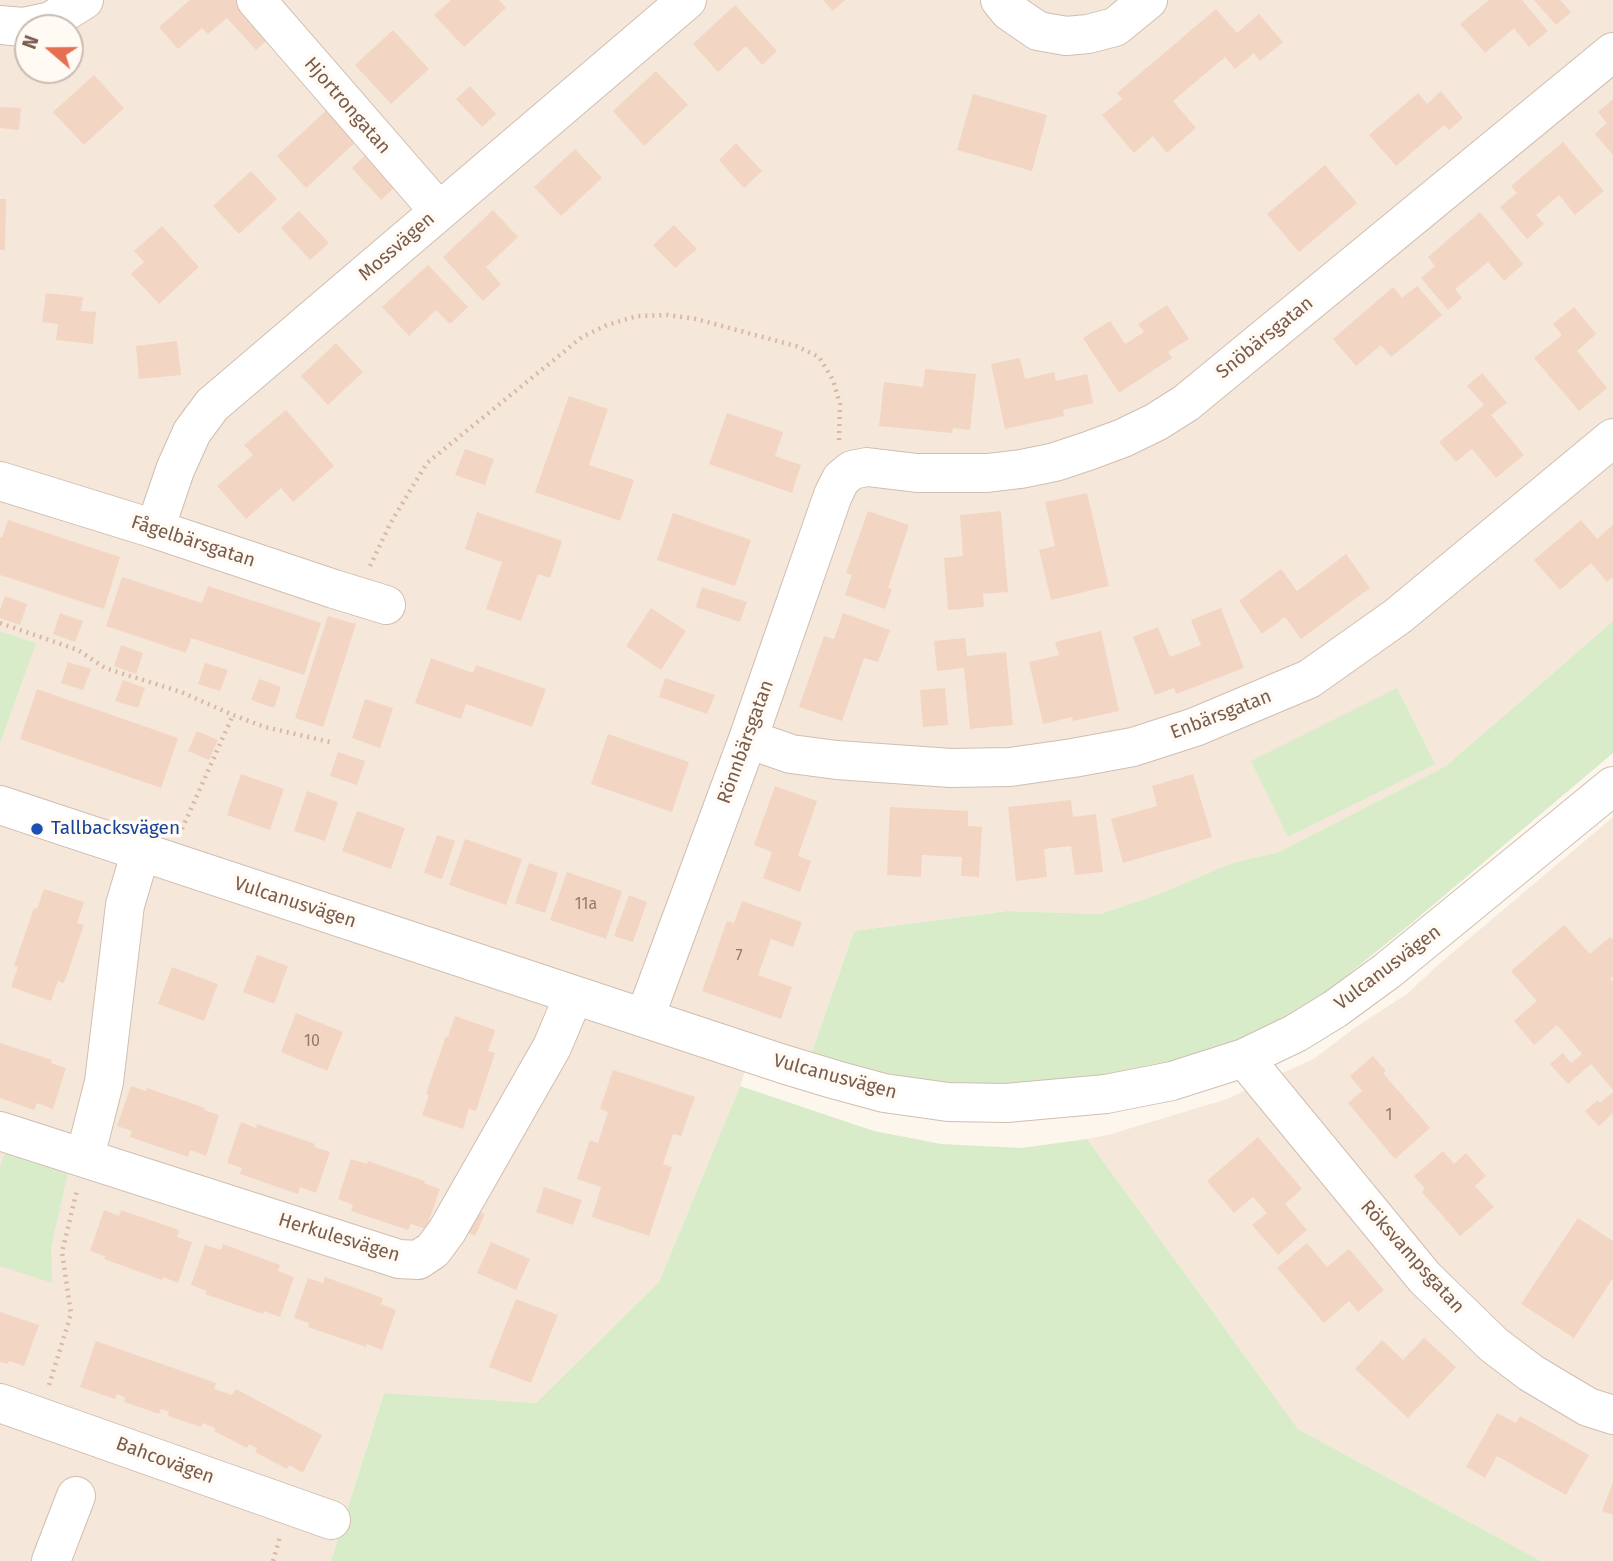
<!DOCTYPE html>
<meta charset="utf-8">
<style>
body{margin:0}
#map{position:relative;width:1613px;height:1561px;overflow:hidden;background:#fdf6ec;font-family:"Fira Sans",sans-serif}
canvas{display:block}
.north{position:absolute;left:14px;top:14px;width:70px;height:70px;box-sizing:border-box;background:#fffaf3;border:2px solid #cabbb1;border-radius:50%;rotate:290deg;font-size:19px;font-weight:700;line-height:28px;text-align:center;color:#7a5c4d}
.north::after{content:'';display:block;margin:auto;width:24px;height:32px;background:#e76f51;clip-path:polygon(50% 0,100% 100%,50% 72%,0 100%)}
</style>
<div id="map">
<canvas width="1613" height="1561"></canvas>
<div class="north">N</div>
</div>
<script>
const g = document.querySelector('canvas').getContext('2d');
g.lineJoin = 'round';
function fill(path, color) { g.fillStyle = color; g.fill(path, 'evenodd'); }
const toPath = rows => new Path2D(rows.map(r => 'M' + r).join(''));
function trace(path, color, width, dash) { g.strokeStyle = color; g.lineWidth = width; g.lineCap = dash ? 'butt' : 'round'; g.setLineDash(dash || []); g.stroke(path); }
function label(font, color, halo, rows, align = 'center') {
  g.font = font + ' "Fira Sans",sans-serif'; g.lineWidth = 7; g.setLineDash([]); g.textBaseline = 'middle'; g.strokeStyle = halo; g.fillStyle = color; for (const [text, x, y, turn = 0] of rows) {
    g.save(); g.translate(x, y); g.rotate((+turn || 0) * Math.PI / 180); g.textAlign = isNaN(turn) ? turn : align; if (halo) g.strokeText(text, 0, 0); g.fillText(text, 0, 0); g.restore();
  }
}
const residential = toPath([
 [0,0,1613,0,1613,621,1446,766,1279,852,1232,863,1154,896,1100,914,1007,911,854,931,811,1055,758,1034,740,1086,659,1282,536,1403,384,1393,331,1561,0,1561],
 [28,28,70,28,70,70,28,70],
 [1613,817,1613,1561,1541,1561,1298,1429,1087,1139,1111,1134,1227,1099,1315,1058,1353,1029,1407,994,1438,965]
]);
const green = toPath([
 [1613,621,1613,753,1413,922,1325,993,1289,1016,1237,1040,1171,1062,1102,1079,1008,1090,884,1077,811,1055,854,931,1007,911,1100,914,1154,896,1232,863,1279,852,1446,766],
 [0,631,36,643,0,743],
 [1397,688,1435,764,1288,837,1251,761],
 [740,1086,874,1131,941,1144,1021,1148,1087,1139,1298,1429,1541,1561,331,1561,384,1393,536,1403,659,1282],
 [6,1151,68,1172,51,1248,52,1283,0,1266,0,1167]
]);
const building = toPath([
 [190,0,244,0,274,34,256,50,227,18,208,34,202,28,178,49,159,27],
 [451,0,499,0,506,8,464,47,434,15],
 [823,0,845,0,833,11],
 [1489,0,1522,0,1548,31,1529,47,1514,28,1485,53,1460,24],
 [1534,0,1560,0,1571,12,1556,25],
 [735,5,777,51,762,65,746,46,718,72,693,44],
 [1216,9,1237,33,1259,14,1283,42,1260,61,1254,53,1235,69,1225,57,1173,101,1196,128,1167,153,1153,136,1134,153,1102,115,1122,99,1117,93],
 [393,30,429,69,391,104,355,65],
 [656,71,688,105,644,146,613,111],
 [94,75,124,108,84,145,53,112],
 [470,86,496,114,482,127,456,99],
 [1441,91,1463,118,1449,130,1444,125,1396,166,1369,135,1418,93,1427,104],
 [973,94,1047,115,1032,171,957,150],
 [1613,99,1613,155,1595,134,1607,123,1598,112],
 [331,106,360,138,306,188,277,156],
 [0,107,21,108,19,130,0,128],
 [1563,142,1604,191,1575,215,1559,195,1536,215,1544,224,1527,239,1500,207,1517,193,1511,186],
 [736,143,762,171,744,188,719,160],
 [575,149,602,178,561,216,534,187],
 [369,152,398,184,381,200,352,168],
 [1325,165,1357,203,1299,252,1267,214],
 [251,171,277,199,239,234,213,206],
 [0,199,6,199,5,250,0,250],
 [493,210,518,237,486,267,501,284,483,301,443,257],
 [299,211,329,243,310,260,281,228],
 [1480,212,1523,264,1504,281,1488,262,1455,289,1462,298,1448,310,1421,278,1435,266,1428,257],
 [674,225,697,249,675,268,653,245],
 [162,226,199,267,159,304,131,274,144,262,134,251],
 [428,265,468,307,450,324,436,310,409,336,382,307],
 [1417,286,1442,315,1391,357,1381,345,1356,366,1333,339,1393,287,1402,298],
 [46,293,83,297,81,311,96,312,93,344,56,340,58,324,42,322],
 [1167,305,1189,339,1168,352,1172,358,1119,393,1083,338,1110,321,1125,344,1144,332,1138,324],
 [1574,307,1596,334,1577,351,1607,388,1579,411,1534,358,1562,335,1553,324],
 [177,341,181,375,139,379,136,346],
 [336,343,363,372,328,405,301,376],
 [1020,358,1025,379,1054,372,1056,381,1087,374,1093,403,1063,410,1064,416,1005,429,991,364],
 [925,369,976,374,970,430,953,428,952,433,879,426,884,382,923,387],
 [1482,373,1507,403,1491,415,1524,455,1496,478,1472,449,1456,462,1439,442,1484,405,1467,386],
 [569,396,608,409,589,465,634,480,620,521,535,492],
 [286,410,334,466,293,502,281,488,246,519,217,486,253,455,244,445],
 [727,413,783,432,775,456,801,465,792,493,709,464],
 [465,449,494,459,485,485,455,475],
 [1087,493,1109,586,1051,600,1039,550,1055,546,1045,502],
 [868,511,909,525,888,588,892,589,885,609,845,595,852,575,846,573],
 [1001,511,1008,592,983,594,984,607,948,610,944,558,963,556,960,515],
 [477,512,562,541,550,578,538,574,521,621,486,609,502,562,465,549],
 [673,513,751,540,735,586,657,560],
 [8,520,120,557,104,609,0,575,0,537,2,538],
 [1581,520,1597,539,1613,525,1613,577,1607,582,1591,563,1560,590,1534,560],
 [1346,554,1370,588,1301,639,1285,617,1262,634,1239,601,1281,569,1297,591],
 [122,577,202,603,208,586,321,623,304,675,191,638,186,653,106,626],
 [702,587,747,602,740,622,696,607],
 [5,596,27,604,20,625,0,618,0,610],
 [651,608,686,631,661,670,626,646],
 [1221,608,1244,668,1176,694,1174,688,1155,695,1133,637,1158,627,1170,657,1201,645,1191,620],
 [60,613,83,621,75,642,53,634],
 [843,613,890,630,878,662,864,658,842,721,799,707,824,636,834,639],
 [328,616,356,624,323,727,295,718],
 [1101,631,1119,711,1073,721,1072,717,1043,724,1029,662,1059,655,1055,642],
 [965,638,967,656,1006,652,1013,725,970,729,964,668,937,671,934,641],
 [121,645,143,653,136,674,114,666],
 [431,658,473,673,476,665,546,689,532,727,466,704,461,719,415,703],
 [68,662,91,669,83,690,61,683],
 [205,663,228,670,220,691,198,684],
 [665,678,715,695,707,714,659,697],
 [259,679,281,687,274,708,251,700],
 [123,680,145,688,138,708,115,701],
 [945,688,948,725,923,727,920,690],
 [37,689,178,738,161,788,20,739],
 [365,699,393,708,380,748,352,738],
 [197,731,218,740,209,760,188,751],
 [608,734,689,762,672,812,591,784],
 [338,752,365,761,357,785,330,776],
 [241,774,284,789,270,830,227,815],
 [1193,774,1212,837,1123,863,1111,819,1157,806,1152,786],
 [775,786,817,801,798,856,811,861,800,892,763,878,772,852,754,845],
 [307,791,338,802,325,841,294,831],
 [1071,800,1073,817,1096,814,1103,872,1075,875,1071,846,1044,849,1047,877,1016,881,1008,807],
 [890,807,968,811,968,826,982,827,979,877,961,876,962,857,922,855,921,877,887,875],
 [357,811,405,828,391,869,342,851],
 [437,835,455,841,442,879,424,873],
 [465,839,522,859,506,905,449,885],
 [529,863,558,873,545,913,515,903],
 [567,872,622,891,606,939,550,920],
 [44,889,84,902,77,923,84,925,64,983,58,981,51,1001,11,987,18,967,14,966,34,908,37,909],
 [629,895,647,902,633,942,614,936],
 [742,901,802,922,793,947,771,939,758,975,792,987,781,1019,702,991,727,921,734,923],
 [1564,925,1590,954,1610,937,1613,940,1613,976,1610,978,1613,982,1613,1090,1591,1064,1568,1084,1550,1064,1563,1053,1571,1063,1582,1054,1557,1025,1534,1045,1514,1021,1537,1001,1511,971],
 [257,955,288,966,274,1004,243,992],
 [172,967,218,984,204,1021,158,1004],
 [296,1013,343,1032,327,1071,281,1052],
 [455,1016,495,1030,488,1051,495,1053,476,1111,469,1109,463,1129,422,1115,429,1095,426,1094,446,1036,448,1037],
 [0,1043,52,1060,51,1063,66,1068,53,1109,37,1103,34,1110,0,1098],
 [1373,1056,1386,1071,1383,1073,1430,1128,1395,1159,1348,1103,1362,1091,1350,1076],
 [613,1070,695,1097,681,1136,673,1134,663,1164,672,1167,649,1236,592,1217,601,1187,577,1179,590,1140,598,1143,608,1112,600,1109],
 [131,1086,146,1091,147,1088,205,1108,204,1110,219,1115,206,1156,190,1150,188,1157,130,1137,132,1131,117,1126],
 [1613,1092,1613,1113,1599,1126,1585,1111,1598,1100,1600,1103],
 [241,1122,256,1128,257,1124,315,1144,314,1147,330,1152,316,1193,300,1187,298,1194,240,1174,242,1168,227,1163],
 [1258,1137,1302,1189,1285,1204,1307,1230,1278,1255,1252,1225,1267,1213,1253,1197,1234,1213,1207,1181],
 [1443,1151,1454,1164,1466,1153,1486,1176,1475,1186,1494,1207,1460,1236,1422,1192,1425,1189,1414,1176],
 [351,1159,367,1164,368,1161,425,1181,424,1183,440,1189,426,1229,411,1224,408,1230,351,1211,353,1205,338,1199],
 [544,1187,582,1200,573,1225,536,1212],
 [472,1209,485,1214,475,1236,463,1231],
 [104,1210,119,1216,121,1210,179,1230,177,1237,192,1242,178,1283,163,1277,162,1280,104,1259,105,1256,90,1251],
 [1578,1218,1613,1241,1613,1278,1574,1338,1521,1304],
 [491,1242,530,1259,516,1290,477,1273],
 [1307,1243,1327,1267,1349,1249,1384,1290,1358,1312,1349,1301,1324,1323,1277,1268],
 [223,1244,280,1265,278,1271,294,1277,280,1317,264,1311,263,1314,205,1294,207,1291,191,1285,205,1245,221,1250],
 [325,1277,383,1298,381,1304,396,1310,382,1350,367,1344,366,1347,308,1327,309,1323,294,1318,308,1278,323,1283],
 [516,1299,558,1315,531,1383,489,1367],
 [0,1312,39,1325,24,1366,9,1361,8,1364,0,1362],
 [1424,1338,1456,1367,1408,1418,1355,1369,1382,1340,1403,1360],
 [96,1341,216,1383,214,1389,232,1395,236,1389,322,1435,303,1473,289,1465,287,1469,255,1452,257,1448,249,1444,247,1448,214,1431,215,1428,203,1423,201,1427,168,1416,169,1412,161,1409,159,1414,124,1402,125,1397,117,1394,115,1399,80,1387],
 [1497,1413,1516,1423,1520,1416,1589,1455,1566,1495,1497,1456,1485,1478,1466,1467],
 [1613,1482,1613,1515,1602,1511]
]);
const path = toPath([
 [370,566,391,522,427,463,582,337,607,325,637,316,668,315,696,319,796,346,819,357,833,380,840,404,839,440],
 [0,623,78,650,105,668,181,692,233,715,265,727,334,743],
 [182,829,233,715],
 [49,1385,71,1314,62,1252,77,1190],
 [273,1561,280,1537]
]);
const minor = toPath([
 [256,0,439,211],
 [1000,0,1009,11,1038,31,1066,36,1088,34,1115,27,1148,0],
 [0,25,23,27,51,21,84,0],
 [0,481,155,529,334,589,386,605],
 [155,529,175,470,192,432,212,405,687,0],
 [748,739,791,754,837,760,951,768,1010,767,1073,758,1133,747,1195,727,1309,679,1398,616,1613,438],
 [0,805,783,1064,836,1080,884,1093,948,1102,1006,1103,1106,1094,1172,1081,1244,1058,1296,1033,1335,1009,1387,971,1613,786],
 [645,1017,748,739,833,495,841,479,852,470,867,467,917,473,987,473,1021,469,1055,462,1088,451,1123,438,1156,422,1186,403,1613,52],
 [1244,1058,1425,1278,1494,1345,1531,1373,1588,1407,1613,1415],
 [0,1131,399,1259,418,1260,433,1250,447,1231,552,1047,574,995],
 [85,1157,104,1082,125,905,141,851],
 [0,1403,331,1520],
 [51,1561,76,1496]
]);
const markers = [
 [37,829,7,"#1a4fb4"]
];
const numberNames = [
 ["11a",586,905],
 ["7",739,957],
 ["10",312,1042],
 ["1",1389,1116]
];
const streetNames = [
 ["Hjortrongatan",347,106,49],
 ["Mossvägen",397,247,-41],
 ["Snöbärsgatan",1265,338,-39],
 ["Fågelbärsgatan",193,542,18],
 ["Enbärsgatan",1221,715,-21],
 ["Rönnbärsgatan",746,742,-70],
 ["Vulcanusvägen",295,903,18],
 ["Vulcanusvägen",1388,968,-37],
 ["Vulcanusvägen",835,1077,15],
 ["Herkulesvägen",339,1238,17],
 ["Röksvampsgatan",1412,1257,48],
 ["Bahcovägen",165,1461,20]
];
const transitNames = [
 ["Tallbacksvägen",51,829]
];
fill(residential, '#f5e8da');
fill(green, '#d8ecc9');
fill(building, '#f3d5c3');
trace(minor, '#d1beb0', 40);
trace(path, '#d9b8a5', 4.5, [2, 5]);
trace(minor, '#fff', 38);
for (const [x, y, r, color] of markers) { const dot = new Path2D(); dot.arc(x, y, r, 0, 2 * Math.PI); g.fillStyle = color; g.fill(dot); trace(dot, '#fffaf3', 2.5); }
label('16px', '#987a6a', null, numberNames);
label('19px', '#7a5c4d', '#fffaf3', streetNames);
label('19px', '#164399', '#fffaf3', transitNames, 'left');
</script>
